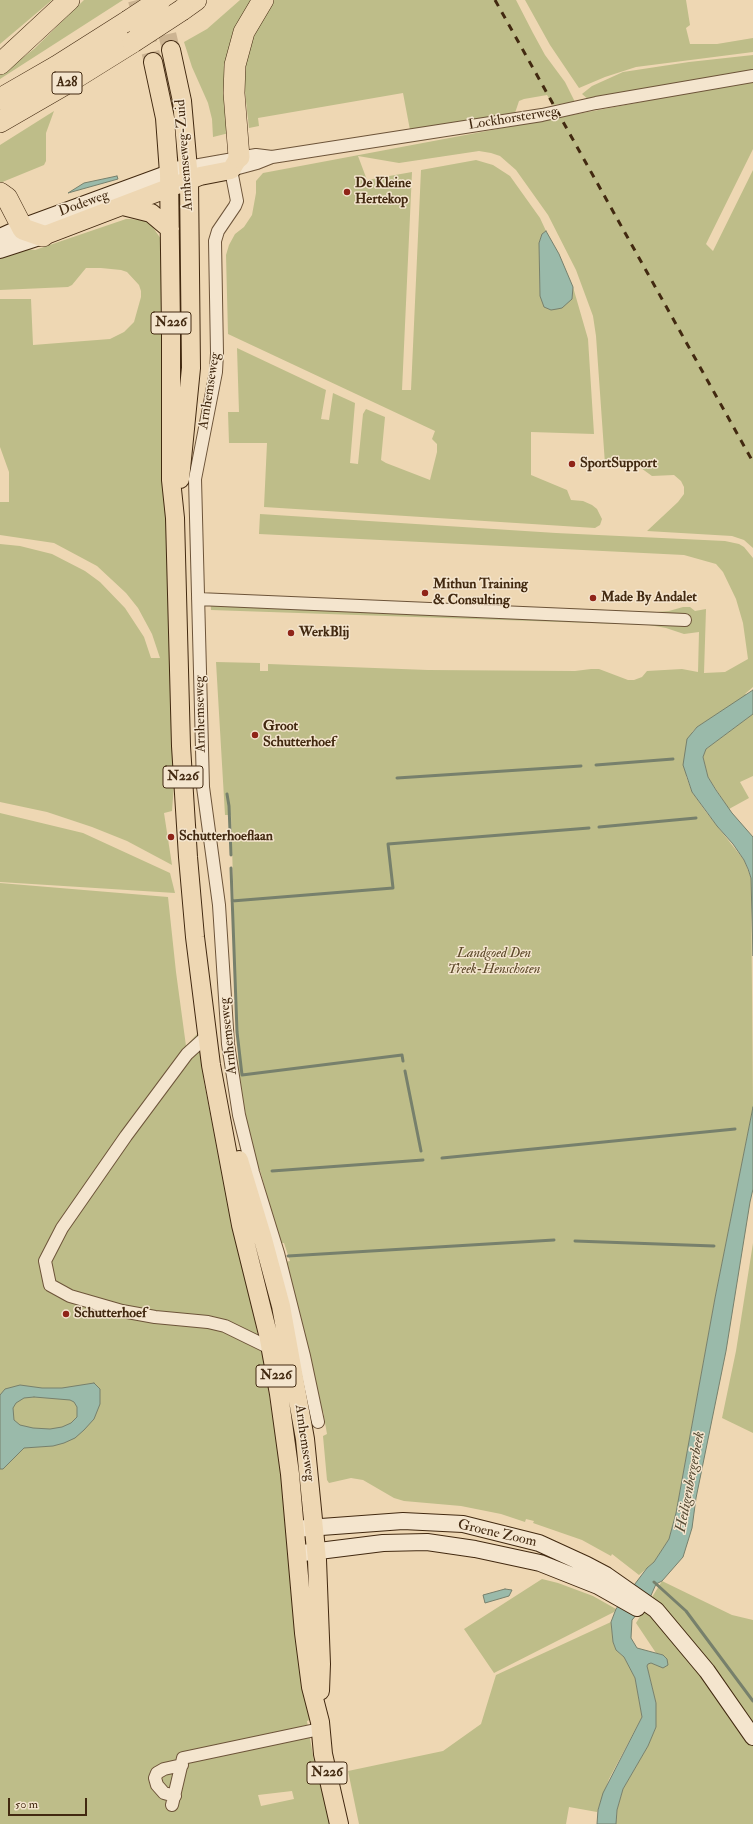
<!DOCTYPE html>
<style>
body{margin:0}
#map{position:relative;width:753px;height:1824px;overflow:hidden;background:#eed7b3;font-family:"IM FELL Double Pica",serif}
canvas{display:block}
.scale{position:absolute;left:8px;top:1798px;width:79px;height:18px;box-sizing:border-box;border:2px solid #422910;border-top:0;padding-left:5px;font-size:12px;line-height:14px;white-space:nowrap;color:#422910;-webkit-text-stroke:3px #f4e5ce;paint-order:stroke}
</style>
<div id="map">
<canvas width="753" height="1824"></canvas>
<div class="scale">50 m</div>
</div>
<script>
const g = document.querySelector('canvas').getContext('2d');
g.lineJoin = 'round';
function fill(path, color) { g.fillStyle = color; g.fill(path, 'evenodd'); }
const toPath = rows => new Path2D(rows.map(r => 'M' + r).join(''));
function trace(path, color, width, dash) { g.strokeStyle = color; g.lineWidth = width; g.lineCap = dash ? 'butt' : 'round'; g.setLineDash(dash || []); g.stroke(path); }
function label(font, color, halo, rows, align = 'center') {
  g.font = font + ' "IM FELL Double Pica",serif'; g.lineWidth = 3; g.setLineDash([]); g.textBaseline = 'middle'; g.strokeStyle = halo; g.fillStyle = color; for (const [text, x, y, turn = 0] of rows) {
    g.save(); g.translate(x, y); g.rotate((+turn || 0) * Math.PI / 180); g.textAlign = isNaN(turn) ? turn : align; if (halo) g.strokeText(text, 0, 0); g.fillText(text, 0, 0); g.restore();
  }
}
const green = toPath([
 [0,0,52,0,0,44],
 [84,0,123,0,0,79,0,75,34,49],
 [240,0,251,0,233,132,213,137,212,119,208,103,192,67,184,42,207,29],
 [274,0,516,0,533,33,545,55,565,82,575,102,553,105,547,95,524,99,519,101,515,113,410,130,403,93,258,118,259,126,249,128,244,83,247,51,264,14],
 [525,0,686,0,690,25,686,28,690,44,717,44,753,38,753,52,636,67,605,77,579,88,550,45],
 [753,55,753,71,589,100,582,94,592,86,623,72,689,62],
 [753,81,753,149,706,244,713,251,753,170,753,548,744,540,732,536,647,531,678,502,684,494,684,487,681,481,674,475,652,476,634,463,605,464,596,336,593,316,576,270,548,215,516,170,500,156,491,153,479,151,399,163,358,156,367,180,412,172,402,390,411,390,421,170,476,160,493,165,510,176,540,218,546,231,542,234,539,243,540,296,572,299,573,287,588,339,594,434,531,432,531,475,567,490,571,500,583,501,592,505,597,509,602,519,600,525,595,528,264,507,267,443,229,443,228,412,239,412,237,348,326,390,321,419,329,420,333,393,355,403,350,463,358,464,363,414,366,409,385,417,381,460,386,463,430,480,437,452,437,444,432,439,435,431,228,334,226,255,229,245,235,234,244,227,252,215,256,193,256,181,263,173],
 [54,111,46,133,46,161,44,165,0,183,0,145],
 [126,219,131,219,145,221,152,226,161,239,163,252,176,757,172,811,164,813,172,865,127,841,92,827,47,812,0,802,0,544,20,546,52,554,85,571,100,582,125,608,144,637,151,658,160,658,152,634,138,608,126,593,97,566,54,543,0,535,0,502,9,502,9,472,0,447,0,299,31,299,33,345,110,339,124,332,134,322,141,297,141,291,139,285,127,272,121,270,101,268,86,268,72,285,68,287,0,290,0,253,20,248,35,250],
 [260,514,556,533,725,541,739,544,744,547,753,558,753,687,745,694,748,694,697,727,692,732,686,776,692,792,706,812,744,860,751,878,753,1107,715,1298,676,1513,669,1539,654,1562,639,1575,612,1554,611,1556,582,1540,533,1523,534,1521,526,1519,525,1522,501,1514,461,1506,404,1501,394,1498,363,1480,351,1478,329,1483,327,1480,323,1436,327,1434,323,1411,309,1415,275,1264,290,1261,284,1243,280,1243,260,1170,256,1170,239,1078,232,912,234,911,231,815,225,815,216,662,260,663,260,671,268,671,268,664,428,670,575,671,591,669,599,669,628,680,634,680,642,677,647,671,682,669,698,672,699,632,684,634,666,628,649,625,211,610,210,594,657,612,669,611,683,607,690,607,695,611,706,609,704,673,725,672,748,659,743,623,736,599,723,572,716,564,684,555,259,534],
 [753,714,753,776,740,782,749,798,729,809,708,777,703,757,706,749],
 [0,813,83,833,170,873,175,893,0,882],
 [0,883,168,897,176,972,186,1046,197,1034,198,1052,201,1052,204,1082,217,1148,259,1340,257,1340,263,1357,281,1470,312,1719,307,1721,308,1727,317,1778,322,1777,330,1824,0,1824],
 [292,1791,294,1799,261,1806,258,1795],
 [753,1243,753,1433,722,1418,736,1351],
 [542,1579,558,1583,593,1596,616,1609,614,1612,494,1673,464,1629],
 [662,1581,732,1615,753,1620,753,1824,616,1824,617,1810,623,1789,648,1746,656,1727,656,1703,647,1666,648,1664,651,1663,660,1666,663,1655,656,1653,636,1623],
 [611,1622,613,1642,616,1650,624,1657,635,1678,642,1717,609,1779,597,1812,569,1807,566,1824,359,1824,348,1771,443,1751,481,1724,496,1675]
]);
const water = toPath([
 [117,176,118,179,68,193,84,183,117,176],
 [546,231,559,254,573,287,572,299,562,308,557,309,551,310,544,307,540,296,539,243,542,234,546,231],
 [753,690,753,714,706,749,703,757,708,777,716,790,732,813,753,837,753,956,751,878,748,869,744,860,733,844,717,826,692,792,683,765,687,739,697,727,753,690],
 [753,1107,753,1189,750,1202,726,1351,696,1498,692,1528,683,1557,662,1581,656,1584,649,1600,632,1620,631,1638,637,1648,663,1655,667,1659,668,1665,663,1668,651,1663,648,1664,647,1666,656,1703,656,1727,648,1746,623,1789,617,1810,616,1824,597,1824,598,1810,603,1793,642,1717,635,1678,624,1657,616,1650,613,1642,611,1622,616,1609,647,1568,654,1562,669,1539,676,1513,715,1298,753,1107],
 [94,1383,100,1389,100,1404,94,1419,84,1430,75,1438,64,1443,53,1446,24,1448,3,1469,0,1469,0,1395,5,1389,20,1385,42,1388,62,1388,94,1383],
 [34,1397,70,1400,74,1402,77,1407,77,1417,71,1423,62,1427,50,1429,33,1428,20,1425,14,1420,13,1408,16,1403,24,1398,34,1397],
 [505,1589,512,1590,509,1596,485,1603,483,1595,505,1589]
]);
const stream = toPath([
 [596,765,673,759],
 [397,778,581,766],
 [227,794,229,806,231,855],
 [599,827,696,818],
 [231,868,237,1032,242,1075,402,1055,403,1061],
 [232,901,393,888,388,844,589,828],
 [405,1071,421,1151],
 [442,1158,735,1129],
 [272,1171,423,1160],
 [575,1241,714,1246],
 [288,1256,554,1240],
 [654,1582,686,1611,753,1701]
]);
const primaryTunnel = toPath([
 [137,0,153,62],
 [161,8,171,50]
]);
const street = toPath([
 [221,161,231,170,237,201,235,206,218,231,215,241,217,353,216,372,195,479,203,787,219,905,228,1044,239,1115,253,1172,278,1253,304,1356,318,1422],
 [188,167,256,155,272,157],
 [231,170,257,163,272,157,542,115,596,103,753,76],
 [198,599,685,620],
 [208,1035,187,1054,126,1136,62,1228,45,1261,50,1285,70,1296,122,1311,155,1317,208,1322,225,1326,270,1348],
 [175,1796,164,1793,157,1785,155,1778,157,1773,164,1769,182,1765],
 [172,1805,183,1758,320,1729]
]);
const secondary = toPath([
 [0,237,22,227,180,169],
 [0,250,43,236],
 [294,1529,403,1521,463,1524,539,1543,587,1565,606,1575,656,1610,707,1671,753,1737],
 [303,1553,383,1543,427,1542,475,1549,540,1563,598,1586,637,1608]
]);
const primary = toPath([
 [171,50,182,101,189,180,191,368,180,479],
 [153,62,165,118,169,173,171,329,171,480,175,518,181,746,188,857,195,937,211,1065,241,1225,268,1334,279,1394,290,1474,304,1633,311,1687,320,1722,323,1754,339,1824],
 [123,206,151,213,170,229],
 [43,236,200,176,231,170,239,157],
 [239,1160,263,1239,281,1306,305,1439,317,1560,321,1664,320,1691]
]);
const highway = toPath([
 [182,10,196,0],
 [0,64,69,0],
 [0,99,57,66,128,21],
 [0,122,64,85,133,42],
 [239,157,234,93,235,65,244,32,263,0],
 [0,193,7,198,23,229,43,236]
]);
const rail = toPath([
 [495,0,753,462]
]);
const highwayBridge = toPath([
 [128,21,160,0],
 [133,42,182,10]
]);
const markers = [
 [347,192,4,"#8f2418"],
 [572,464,4,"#8f2418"],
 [425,593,4,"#8f2418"],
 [593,598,4,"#8f2418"],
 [291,633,4,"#8f2418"],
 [255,735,4,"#8f2418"],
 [171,837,4,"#8f2418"],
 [66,1314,4,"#8f2418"]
];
const shields = [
 [67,83,30],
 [171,323,40],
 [183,777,40],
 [276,1376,40],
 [327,1773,40]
];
const shieldNames = [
 ["A28",67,83],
 ["N226",171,323],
 ["N226",183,777],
 ["N226",276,1376],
 ["N226",327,1773]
];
const streetNames = [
 ["Lockhorsterweg",513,119,-9],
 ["Arnhemseweg-Zuid",185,155,-94],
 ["Dodeweg",84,204,-20],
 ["Arnhemseweg",210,391,-81],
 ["Arnhemseweg",201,714,-91],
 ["Arnhemseweg",229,1036,-96],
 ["Arnhemseweg",304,1443,82],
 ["Groene Zoom",497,1534,13]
];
const poiNames = [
 ["De Kleine",355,184],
 ["Hertekop",355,200],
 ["SportSupport",580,464],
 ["Mithun Training",433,585],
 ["& Consulting",433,601],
 ["Made By Andalet",601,598],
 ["WerkBlij",299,633],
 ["Groot",263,727],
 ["Schutterhoef",263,743],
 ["Schutterhoeflaan",179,837],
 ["Schutterhoef",74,1314]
];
const parkNames = [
 ["Landgoed Den",494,954],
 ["Treek-Henschoten",494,970]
];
const waterNames = [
 ["Heiligenbergerbeek",691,1482,-79]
];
fill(green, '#bebd89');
fill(water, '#9abaaa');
trace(water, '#77806c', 1);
trace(stream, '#77806c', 3);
trace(primaryTunnel, '#ccb492', 18, [18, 9]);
trace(street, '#6d5439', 14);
trace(secondary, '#422910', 18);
trace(primary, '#422910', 20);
trace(highway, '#422910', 22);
trace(street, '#f4e5ce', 12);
trace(secondary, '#f4e5ce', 16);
trace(primary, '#eed7b3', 18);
trace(highway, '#eed7b3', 21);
trace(rail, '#422910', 3, [7, 7]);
trace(highwayBridge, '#422910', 22, []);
trace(highwayBridge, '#eed7b3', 21);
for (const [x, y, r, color] of markers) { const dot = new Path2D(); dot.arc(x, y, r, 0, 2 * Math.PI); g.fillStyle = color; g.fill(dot); trace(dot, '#f4e5ce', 1.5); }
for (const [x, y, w] of shields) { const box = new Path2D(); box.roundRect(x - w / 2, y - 11, w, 22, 3); g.fillStyle = '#f4e5ce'; g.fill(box); trace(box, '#422910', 1); }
label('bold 13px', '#422910', null, shieldNames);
label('14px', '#422910', '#f4e5ce', streetNames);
label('bold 14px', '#422910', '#f4e5ce', poiNames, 'left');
label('italic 14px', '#5b4728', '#f4e5ce', parkNames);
label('italic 15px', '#584d36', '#f4e5ce', waterNames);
</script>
